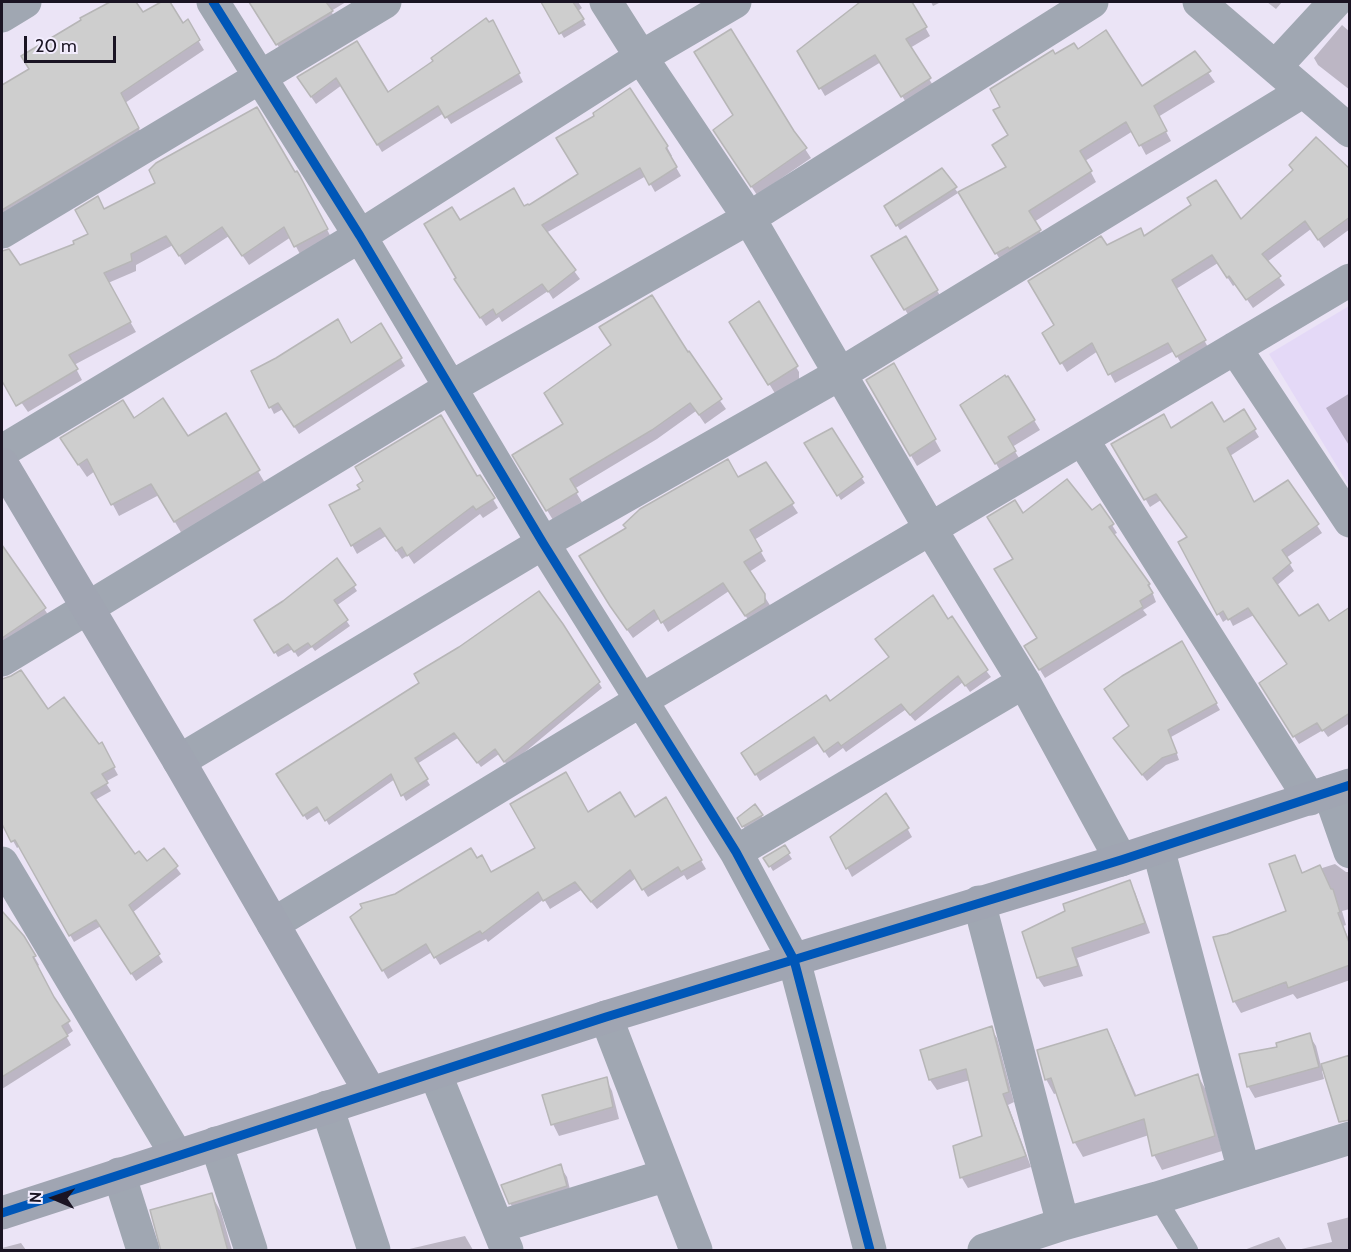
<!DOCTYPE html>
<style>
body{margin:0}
#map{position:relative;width:1351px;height:1252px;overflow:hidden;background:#ebe4f6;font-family:Cabin,sans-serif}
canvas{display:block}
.frame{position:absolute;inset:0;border:3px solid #1a1423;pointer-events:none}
.north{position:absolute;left:24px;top:1168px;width:60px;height:60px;-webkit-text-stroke:4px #f3edfe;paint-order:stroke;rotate:272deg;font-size:16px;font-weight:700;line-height:24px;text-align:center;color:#1a1423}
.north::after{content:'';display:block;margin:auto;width:21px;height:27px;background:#1a1423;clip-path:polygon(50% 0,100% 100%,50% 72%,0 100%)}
.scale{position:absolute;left:24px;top:36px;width:92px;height:27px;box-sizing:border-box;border:3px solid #1a1423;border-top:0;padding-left:8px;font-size:18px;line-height:21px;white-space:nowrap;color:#1a1423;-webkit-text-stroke:4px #f3edfe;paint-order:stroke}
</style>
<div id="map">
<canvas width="1351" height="1252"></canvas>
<div class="frame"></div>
<div class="north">N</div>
<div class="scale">20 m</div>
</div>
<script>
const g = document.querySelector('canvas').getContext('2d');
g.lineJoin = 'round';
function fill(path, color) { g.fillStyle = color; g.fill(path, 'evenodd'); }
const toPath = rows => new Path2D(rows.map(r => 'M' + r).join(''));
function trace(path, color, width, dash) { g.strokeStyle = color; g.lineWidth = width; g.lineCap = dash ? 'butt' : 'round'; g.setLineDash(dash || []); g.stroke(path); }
const built = toPath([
 [1349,306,1349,486,1269,354]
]);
const shadow = toPath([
 [112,2,134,2,142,14,164,2,168,2,182,25,187,22,204,50,125,103,144,138,2,223,2,87,30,70,84,20,82,18],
 [250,2,346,2,331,11,336,20,282,52],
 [542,2,578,2,582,8,578,11,586,25,564,38],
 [863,2,875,18,899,2,911,2,930,36,910,48,934,87,907,104,881,62,825,96,799,51],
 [931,2,941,2,933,6],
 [1267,2,1282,2,1276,9],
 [1342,25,1350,32,1350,90,1318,65,1314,58],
 [497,30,523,82,451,124,444,113,382,152,342,85,316,104,303,85,357,43,387,94],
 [1077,51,1141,88,1194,53,1215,82,1158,117,1171,141,1146,155,1133,131,1085,161,1096,182,1034,222,1045,240,1002,263,960,192,1007,168,1010,136,1002,107,1055,56],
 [632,94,667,147,672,156,670,157,681,176,655,192,646,176,546,233,580,279,553,299,548,291,502,322,499,317,486,326,461,288,460,223,529,207,580,175],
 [735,116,805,149,811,158,757,195,720,139],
 [942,170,958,193,900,230,886,206],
 [1350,170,1350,229,1324,248,1311,229,1267,262,1285,285,1253,308,1236,284,1233,286,1218,263,1176,289,1209,349,1182,365,1174,351,1115,383,1098,351,1067,372,1044,333,1056,326,1106,247,1144,237,1240,221],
 [294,174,305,188,332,239,301,256,291,237,249,265,229,236,185,265,173,245,136,265,136,271,108,283,136,332,74,365,82,380,28,412,2,375,2,259,10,253,19,267,76,245,90,235,104,210],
 [905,238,944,302,912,321,873,257],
 [758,304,799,372,799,380,776,395,738,333],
 [381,325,405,366,299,434,283,409,274,414,253,371,350,345],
 [687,355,726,409,705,424,696,411,657,439,574,489,582,502,553,520,514,456],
 [893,365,941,451,917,466,868,381],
 [1008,378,1040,430,1012,447,1021,461,1001,472,962,406],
 [1350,393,1350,447,1326,408],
 [1243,411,1259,437,1230,456,1254,504,1288,482,1322,533,1286,558,1294,571,1276,586,1299,618,1328,624,1350,611,1350,723,1328,737,1323,730,1299,744,1265,691,1289,665,1254,615,1233,626,1229,618,1223,622,1180,543,1188,538,1161,500,1150,507,1114,444,1171,430,1224,424],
 [225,416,265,483,182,534,159,495,119,516,95,471,87,477,69,451,134,420,188,438],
 [831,430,865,483,841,500,806,443],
 [765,464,798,513,754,540,766,561,749,572,773,610,751,624,729,591,668,632,660,618,633,638,617,616,581,557],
 [480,477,498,508,483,518,480,514,414,564,408,555,402,559,386,536,357,554,331,506],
 [1091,512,1112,525,1117,533,1113,535,1149,584,1156,602,1143,610,1147,615,1045,678,1026,647,1039,639,1015,560,1022,516],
 [2,548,49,616,2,647],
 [337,560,357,591,336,606,350,626,315,651,312,647,298,657,293,649,278,657,256,620,284,602],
 [947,621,991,677,970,692,963,682,915,721,905,710,846,752,843,748,829,758,819,743,760,781,743,753,830,704],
 [562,625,602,688,508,766,499,754,481,767,458,738,417,764,430,785,406,801,395,779,329,825,321,811,307,820,278,775],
 [1181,643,1220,710,1171,737,1179,760,1166,765,1147,781,1119,745],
 [2,680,99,746,101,744,118,775,105,782,111,791,95,800,135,856,147,863,163,850,181,874,132,913,163,962,136,981,101,926,74,942,20,846,17,848,2,821],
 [665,799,706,869,687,880,684,875,648,897,636,878,597,909,581,890,550,909,544,899,488,942,486,939,440,965,432,952,388,979,352,917,476,859,491,874,537,849,588,814,634,819],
 [761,815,764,820,746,831,739,818],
 [907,828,912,837,852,877,832,838],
 [784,847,792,859,773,871,765,858],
 [1295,856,1303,874,1335,864,1346,872,1350,872,1350,909,1342,911,1346,925,1343,926,1350,942,1350,980,1297,999,1293,994,1241,1013,1234,1001,1288,912],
 [1129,882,1135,892,1150,933,1077,958,1083,976,1044,987,1038,978],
 [2,913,23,937,39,965,37,967,73,1031,66,1036,71,1045,2,1089],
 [991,1028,997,1038,1014,1102,1008,1105,1031,1167,968,1188,962,1178,954,1147,984,1137,970,1080,937,1090,930,1080,922,1051],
 [1107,1031,1115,1046,1137,1097,1198,1076,1206,1090,1222,1151,1162,1170,1154,1155,1149,1135,1083,1157,1075,1143,1057,1093,1054,1094,1046,1079],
 [1309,1035,1316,1046,1321,1066,1350,1057,1322,1071,1324,1079,1255,1098,1248,1086,1279,1048],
 [606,1079,612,1091,619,1119,559,1136,553,1124],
 [560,1166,567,1177,572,1198,517,1215,510,1203],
 [211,1194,221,1212,232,1250,163,1250],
 [1350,1217,1350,1250,1297,1250,1332,1242,1327,1223],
 [465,1236,473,1250,405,1250],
 [1279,1237,1287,1250,1244,1250],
 [21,1243,26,1250,2,1250,2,1248]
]);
const building = toPath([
 [110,2,136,2,143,12,161,2,170,2,183,23,188,19,200,40,121,93,139,128,2,210,2,85,29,69,21,56,81,20,80,18,110,2],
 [249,2,326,2,333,11,276,45,249,2],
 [541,2,573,2,584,19,559,34,541,2],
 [860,2,912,2,927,27,906,39,931,78,901,97,875,55,819,89,797,51,860,2],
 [486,18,489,22,493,20,520,73,445,118,438,106,377,145,336,78,311,97,297,77,357,41,388,92,433,61,431,58,486,18],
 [731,29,794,131,807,148,751,187,713,130,733,115,694,52,731,29],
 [1106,30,1142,86,1195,51,1211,71,1154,106,1167,131,1139,146,1126,122,1080,151,1092,171,1029,211,1041,230,1009,249,1008,247,995,254,958,192,1006,167,992,145,1008,135,993,110,1000,107,990,89,1053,50,1055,54,1074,43,1078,49,1106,30],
 [630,88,668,146,666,148,677,167,649,185,640,168,542,225,576,270,548,292,542,284,496,315,493,309,480,318,454,279,456,278,424,224,452,207,460,220,514,188,524,206,528,204,529,205,578,174,556,138,594,116,593,113,630,88],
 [257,107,295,172,297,171,300,176,328,229,294,247,284,227,242,256,222,227,179,256,166,236,131,254,132,261,104,273,131,322,69,355,78,369,16,406,2,381,2,251,9,249,20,265,74,244,73,241,88,234,75,210,98,196,104,209,155,183,149,170,156,163,257,107],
 [1316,137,1350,169,1350,217,1318,240,1305,221,1262,254,1281,276,1246,300,1229,276,1227,278,1212,255,1172,280,1206,340,1176,357,1168,343,1108,375,1092,343,1060,364,1042,333,1054,325,1028,281,1101,236,1107,245,1141,228,1144,236,1191,205,1187,198,1216,180,1241,219,1293,170,1289,165,1316,137],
 [942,168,957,187,896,226,884,206,942,168],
 [906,236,938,290,904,310,871,256,906,236],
 [652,295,688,352,689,351,722,399,699,415,690,403,652,430,570,479,578,492,546,511,512,455,563,424,544,393,611,345,599,327,652,295],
 [759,301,798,366,768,385,729,322,759,301],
 [338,319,351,343,381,323,402,358,294,427,278,403,269,408,251,371,276,358,338,319],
 [894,363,936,439,910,456,866,380,894,363],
 [1005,375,1006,377,1008,376,1035,420,1008,437,1016,451,995,464,960,405,1005,375],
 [163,398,188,436,226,413,260,470,174,522,151,484,111,505,87,459,78,465,60,438,123,400,134,418,163,398],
 [1212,402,1224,422,1244,409,1256,429,1227,448,1254,502,1288,480,1319,524,1282,550,1291,563,1273,578,1299,616,1318,604,1329,621,1350,607,1350,713,1322,731,1317,723,1293,737,1259,683,1287,664,1248,608,1228,620,1223,611,1217,615,1178,542,1187,537,1156,494,1144,500,1111,444,1164,414,1171,428,1212,402],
 [441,415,477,476,480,475,495,498,476,510,473,506,407,556,402,547,396,551,380,528,351,546,329,505,360,489,357,485,363,481,355,467,441,415],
 [832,428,863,477,837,496,804,443,832,428],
 [728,459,738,477,766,462,794,503,750,530,762,551,744,562,765,594,765,603,745,616,723,583,661,623,654,610,627,630,610,606,579,556,626,528,623,525,640,509,728,459],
 [1067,479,1092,510,1100,504,1114,524,1109,527,1150,584,1148,585,1153,593,1140,601,1143,607,1039,670,1024,646,1037,638,994,569,1013,559,987,517,1015,500,1023,513,1067,479],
 [2,545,46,608,2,638,2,545],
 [337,558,356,585,334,600,348,620,311,647,308,643,294,652,288,644,274,653,254,620,283,601,337,558],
 [539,591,563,624,600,682,504,762,495,749,477,763,454,733,417,757,415,758,428,779,401,796,391,774,325,821,317,807,303,816,276,774,419,683,414,674,459,647,539,591],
 [933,595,948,619,952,616,988,670,965,686,958,676,910,715,901,704,841,746,838,742,824,752,814,737,755,775,741,753,826,695,830,701,889,657,875,639,933,595],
 [1182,641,1217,703,1168,730,1177,753,1162,758,1142,775,1113,738,1129,726,1104,689,1122,676,1182,641],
 [21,670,48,709,64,697,99,744,102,742,115,767,102,774,108,783,91,793,135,854,139,851,147,861,164,848,178,866,129,905,160,954,131,974,96,920,69,936,15,840,11,842,2,824,2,679,11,676,21,670],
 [566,772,588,812,620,792,635,817,666,797,702,860,681,872,678,867,642,890,630,870,591,902,575,882,543,901,538,892,482,934,480,931,434,958,426,944,382,971,350,917,362,908,360,904,395,894,471,848,477,858,482,855,491,872,535,848,510,804,566,772],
 [886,793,909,828,846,869,830,837,886,793],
 [755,804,763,815,742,827,737,818,755,804],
 [785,845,790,853,769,867,763,858,785,845],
 [1295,855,1302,873,1320,865,1331,889,1333,889,1340,912,1338,913,1350,945,1350,965,1288,988,1286,982,1233,1002,1213,937,1227,934,1286,911,1269,864,1295,855],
 [1130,880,1145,923,1072,948,1078,966,1037,978,1022,932,1065,911,1063,904,1130,880],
 [2,911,24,936,36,956,33,957,54,997,70,1021,62,1026,68,1036,2,1077,2,911],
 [992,1026,1009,1092,1003,1094,1026,1156,960,1178,953,1146,982,1136,966,1069,929,1080,920,1050,992,1026],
 [1107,1029,1135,1096,1198,1074,1215,1136,1152,1156,1144,1119,1073,1143,1051,1078,1045,1080,1037,1050,1107,1029],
 [1310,1033,1319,1067,1247,1087,1239,1054,1277,1047,1276,1043,1310,1033],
 [1350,1055,1350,1120,1339,1122,1321,1064,1350,1055],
 [607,1077,613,1107,551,1125,542,1095,607,1077],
 [561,1164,567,1186,509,1204,501,1185,561,1164],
 [212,1193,228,1251,161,1251,150,1210,212,1193]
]);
const lane = toPath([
 [1157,1198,1189,1250]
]);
const street = toPath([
 [213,2,360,236,543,543,736,852,794,960,870,1250],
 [606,2,641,57,749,218,930,528,1024,682,1121,860],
 [1199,2,1350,131],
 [2,16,25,2],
 [1276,66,1335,2],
 [2,232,385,2],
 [1235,348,1350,521],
 [1082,439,1310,799],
 [2,451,360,236,641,57,735,2],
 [2,660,451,387,749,218,1092,2],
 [179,761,543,543,840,374,1302,92],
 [1329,792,1350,852],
 [1158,848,1244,1171],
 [736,852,1024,682],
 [2,863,177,1156],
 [979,902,1063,1224],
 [273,924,640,701,1350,280],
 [606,1017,696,1250],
 [435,1073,507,1250],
 [327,1107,374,1250],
 [216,1143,251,1250],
 [119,1174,143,1250],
 [498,1227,667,1175],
 [984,1250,1063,1224,1157,1198,1350,1138]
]);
const secondary = toPath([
 [2,464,179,761,370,1092],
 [2,1213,606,1017,1121,860,1350,785]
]);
const cycleway = toPath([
 [213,2,360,236,543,543,736,852,794,960,870,1250],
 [2,1213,606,1017,1121,860,1350,785]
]);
fill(built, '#e4d9f7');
fill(shadow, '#0003');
fill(building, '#cecece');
trace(building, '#b7b6b7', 1.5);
trace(lane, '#a0a7b2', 18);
trace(street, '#a0a7b2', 33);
trace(secondary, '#a0a5b2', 33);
trace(cycleway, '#0057b8', 9);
</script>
